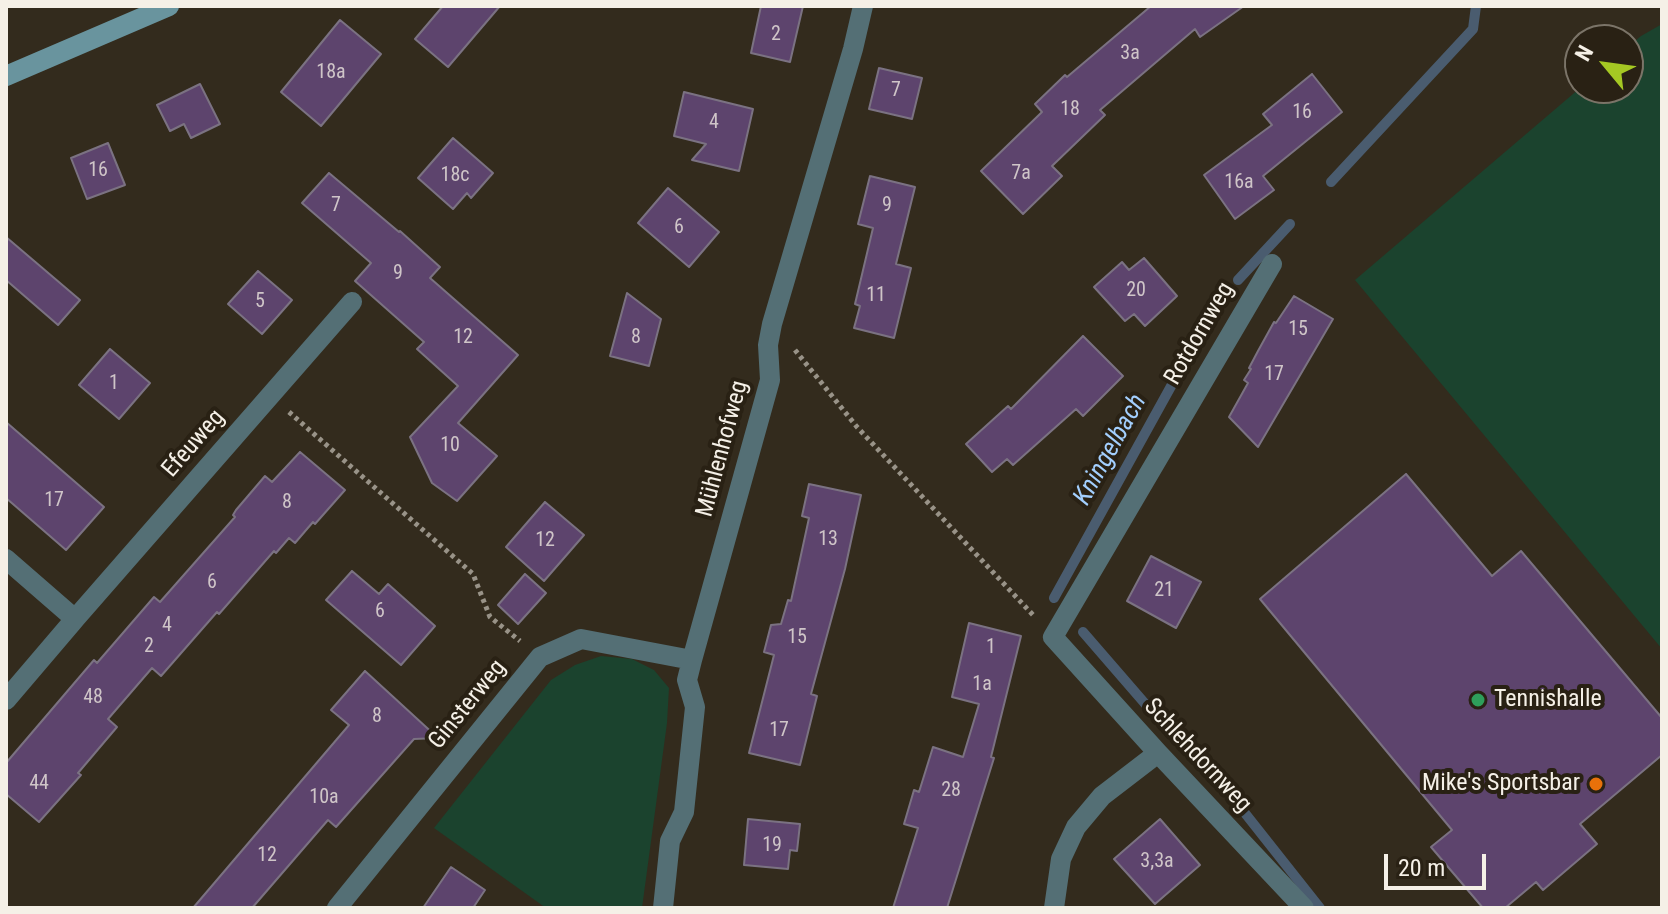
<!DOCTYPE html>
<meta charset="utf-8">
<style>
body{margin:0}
#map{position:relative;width:1668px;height:914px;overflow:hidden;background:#332b1d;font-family:"Roboto Condensed",sans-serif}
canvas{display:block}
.frame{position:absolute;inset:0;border:8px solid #f5f0e7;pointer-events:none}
.north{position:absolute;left:1564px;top:24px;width:80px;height:80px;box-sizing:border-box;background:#292114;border:2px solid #7b7468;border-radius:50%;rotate:299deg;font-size:22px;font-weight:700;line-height:32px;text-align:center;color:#f5f0e7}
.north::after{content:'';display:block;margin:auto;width:28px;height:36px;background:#a5c823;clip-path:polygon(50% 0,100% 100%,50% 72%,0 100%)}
.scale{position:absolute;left:1384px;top:854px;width:102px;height:36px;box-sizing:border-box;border:4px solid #f5f0e7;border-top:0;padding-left:10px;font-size:24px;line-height:28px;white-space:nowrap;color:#f5f0e7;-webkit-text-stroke:6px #292114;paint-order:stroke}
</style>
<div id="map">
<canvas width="1668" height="914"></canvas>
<div class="frame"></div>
<div class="north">N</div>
<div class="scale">20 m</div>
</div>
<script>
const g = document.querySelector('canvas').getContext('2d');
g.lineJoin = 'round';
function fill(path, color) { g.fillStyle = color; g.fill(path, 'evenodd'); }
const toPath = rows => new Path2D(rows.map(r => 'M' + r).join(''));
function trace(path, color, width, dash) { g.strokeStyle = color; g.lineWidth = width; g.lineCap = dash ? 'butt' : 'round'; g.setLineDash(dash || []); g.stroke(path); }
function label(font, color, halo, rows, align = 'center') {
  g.font = font + ' "Roboto Condensed",sans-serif'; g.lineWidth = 8; g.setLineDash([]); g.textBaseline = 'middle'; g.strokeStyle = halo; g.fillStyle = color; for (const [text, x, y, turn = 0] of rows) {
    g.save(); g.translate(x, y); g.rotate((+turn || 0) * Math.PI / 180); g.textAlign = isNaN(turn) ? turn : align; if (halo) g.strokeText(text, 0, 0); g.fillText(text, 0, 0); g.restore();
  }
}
const green = toPath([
 [1662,24,1662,649,1355,280,1580,88,1628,88,1628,47,1641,36],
 [601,656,632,659,654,670,669,688,667,723,642,908,546,908,434,828,551,680,575,665]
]);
const stream = toPath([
 [1331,182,1473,29,1476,6],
 [1238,280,1290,224],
 [1054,598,1206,323],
 [1083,632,1154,714],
 [1177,738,1233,798,1320,908]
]);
const building = toPath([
 [443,6,500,6,448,67,415,39,443,6],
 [761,6,803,6,790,62,751,53,761,6],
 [1151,6,1244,6,1200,37,1195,29,1100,110,1105,115,1052,166,1062,176,1023,214,981,171,1042,112,1035,104,1065,75,1067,77,1151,6],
 [340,20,381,54,321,126,281,92,340,20],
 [879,68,922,78,912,119,869,109,879,68],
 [1312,74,1342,112,1263,176,1274,190,1235,219,1204,175,1272,125,1263,114,1312,74],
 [200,84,220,124,191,138,184,124,170,131,157,105,200,84],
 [684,92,753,109,739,171,692,160,706,144,674,136,684,92],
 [453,138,493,173,471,198,467,193,453,209,418,178,453,138],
 [108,143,125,185,87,199,71,158,108,143],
 [329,173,399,232,400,231,440,267,430,278,518,355,458,423,497,456,457,501,432,483,410,437,458,386,417,349,424,342,355,281,371,263,302,203,329,173],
 [870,176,915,187,896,264,911,268,894,338,854,328,860,306,855,304,873,228,858,224,870,176],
 [668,188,719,232,689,267,638,223,668,188],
 [6,237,80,300,58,325,6,280,6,237],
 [1144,258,1177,296,1145,326,1134,314,1125,321,1094,287,1122,262,1129,270,1144,258],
 [258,271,292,300,262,334,228,304,258,271],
 [627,293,661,319,649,366,610,356,627,293],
 [1294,296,1333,319,1258,447,1229,417,1248,383,1244,380,1251,369,1249,368,1258,351,1274,322,1276,323,1294,296],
 [1083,336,1123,376,1083,416,1076,409,1013,465,1007,459,992,472,966,444,1008,406,1011,409,1083,336],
 [110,349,150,383,119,419,79,385,110,349],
 [6,422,104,507,66,550,6,498,6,422],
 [300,452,345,490,315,524,313,522,295,543,289,538,276,553,274,551,219,614,217,612,161,676,152,668,108,719,117,727,78,773,81,775,39,822,6,794,6,763,94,660,97,663,154,597,160,602,235,517,233,515,236,510,265,476,272,482,300,452],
 [1406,474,1492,576,1521,551,1662,718,1662,755,1580,824,1597,844,1543,890,1536,882,1505,908,1483,908,1431,847,1452,830,1260,599,1406,474],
 [809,484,861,495,845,569,811,694,817,696,800,765,749,753,774,655,764,652,771,625,781,624,788,600,791,601,809,518,802,516,809,484],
 [545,502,584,535,544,581,506,547,545,502],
 [1151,556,1201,582,1176,628,1127,601,1151,556],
 [352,571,379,594,388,584,435,626,401,665,326,600,352,571],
 [525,574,546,593,518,624,498,605,525,574],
 [969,623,1021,636,991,757,994,758,947,908,893,908,918,828,904,824,914,790,919,792,933,747,963,757,979,704,952,697,969,623],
 [365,671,438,738,414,739,336,827,328,820,252,908,193,908,349,725,331,710,365,671],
 [748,819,800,824,797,851,790,850,788,869,744,865,748,819],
 [1160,819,1200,865,1155,904,1114,859,1160,819],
 [451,867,485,890,473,908,423,908,451,867]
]);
const path = toPath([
 [795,350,857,427,1034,616],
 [289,412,473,574,490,617,520,641]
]);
const street = toPath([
 [1272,264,1053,637,1158,753,1304,908],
 [6,559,75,619,6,700],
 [75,619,352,302],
 [337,908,540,657,581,639,692,660],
 [663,908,670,841,684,812,695,707,687,680,692,660,770,380,768,345,772,324,853,49,863,6],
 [1054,908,1061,859,1076,827,1102,796,1158,753]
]);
const secondary = toPath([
 [6,76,169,6]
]);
const markers = [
 [1478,700,8,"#2e9e5b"],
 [1596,784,8,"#e8710a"]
];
const numberNames = [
 ["2",776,35],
 ["3a",1130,54],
 ["18a",331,73],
 ["7",896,91],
 ["18",1070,110],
 ["16",1302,113],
 ["4",714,123],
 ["16",98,171],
 ["7a",1021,174],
 ["18c",455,176],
 ["16a",1239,183],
 ["7",336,206],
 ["9",887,206],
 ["6",679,228],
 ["9",398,274],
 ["20",1136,291],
 ["11",876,296],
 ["5",260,302],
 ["15",1298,330],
 ["12",463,338],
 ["8",636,338],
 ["17",1274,375],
 ["1",114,384],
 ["10",450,446],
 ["17",54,501],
 ["8",287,503],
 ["13",828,540],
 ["12",545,541],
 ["6",212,583],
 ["21",1164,591],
 ["6",380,612],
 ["4",167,626],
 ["15",797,638],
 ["2",149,647],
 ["1",991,648],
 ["1a",982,685],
 ["48",93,698],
 ["8",377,717],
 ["17",779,731],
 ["44",39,784],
 ["28",951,791],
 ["10a",324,798],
 ["19",772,846],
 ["12",267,856],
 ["3,3a",1157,862]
];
const streetNames = [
 ["Rotdornweg",1200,334,-60],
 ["Efeuweg",194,444,-49],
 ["Mühlenhofweg",723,449,-75],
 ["Ginsterweg",468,705,-51],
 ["Schlehdornweg",1197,756,47]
];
const poiNames = [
 ["Tennishalle",1494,700],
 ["Mike's Sportsbar",1580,784,"right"]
];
const waterNames = [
 ["Kningelbach",1111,450,-61]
];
fill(green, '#1b432e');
trace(stream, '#4a5c6f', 10);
fill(building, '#5d446d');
trace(building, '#7b7282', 2);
trace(path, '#999388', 5, [4, 4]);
trace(street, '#546f75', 20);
trace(secondary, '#69949e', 20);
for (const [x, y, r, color] of markers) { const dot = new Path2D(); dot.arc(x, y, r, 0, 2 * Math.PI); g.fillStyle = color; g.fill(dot); trace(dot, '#292114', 3); }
label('20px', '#cfc5c8', null, numberNames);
label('24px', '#f5f0e7', '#292114', streetNames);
label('24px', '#f5f0e7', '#292114', poiNames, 'left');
label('italic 26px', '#a3cffe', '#292114', waterNames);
</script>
